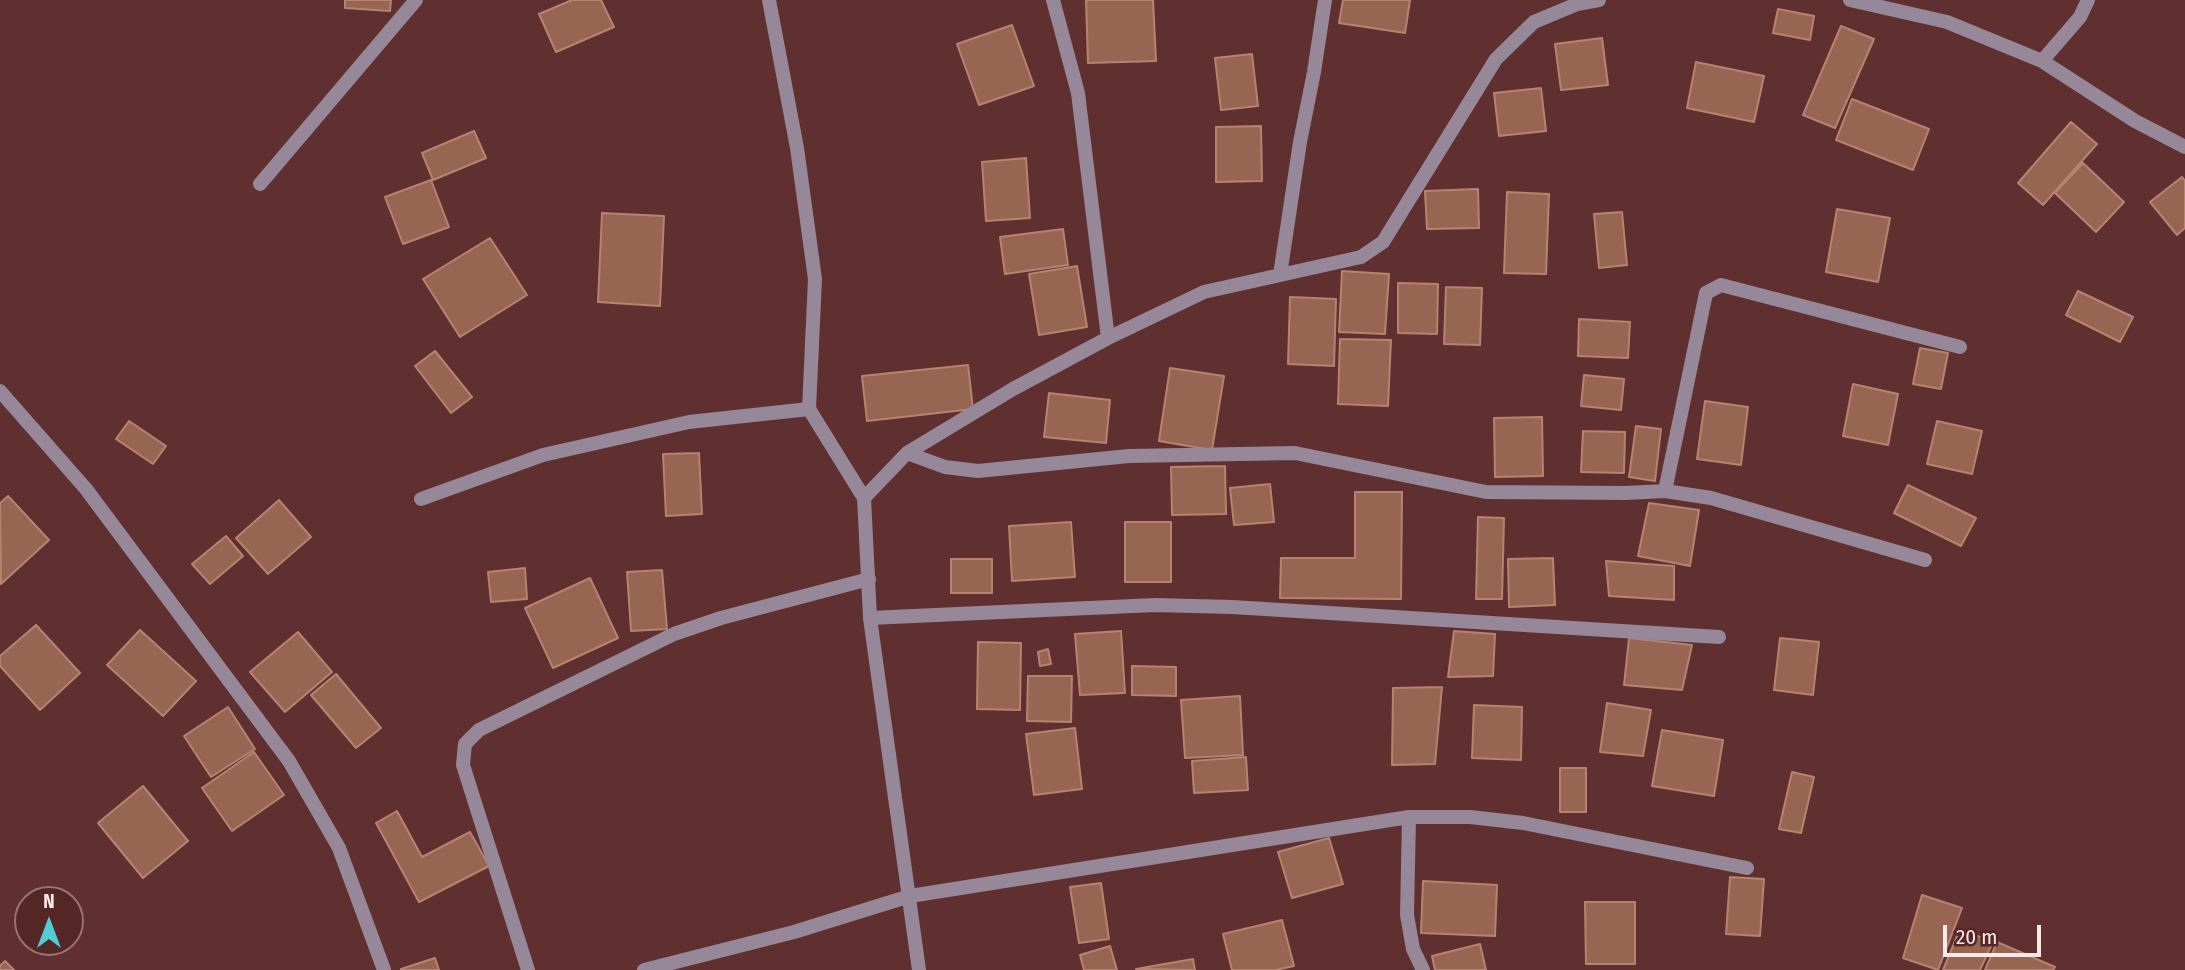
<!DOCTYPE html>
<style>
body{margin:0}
#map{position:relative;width:2185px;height:970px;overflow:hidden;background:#603030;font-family:"Fira Sans Condensed",sans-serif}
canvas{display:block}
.north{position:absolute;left:14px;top:886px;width:70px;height:70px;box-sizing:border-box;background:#542626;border:2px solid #977473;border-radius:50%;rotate:0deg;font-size:19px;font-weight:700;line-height:28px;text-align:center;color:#fbe8e7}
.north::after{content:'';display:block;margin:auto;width:24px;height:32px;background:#51ccd4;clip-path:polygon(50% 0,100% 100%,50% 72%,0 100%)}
.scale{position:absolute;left:1943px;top:925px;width:98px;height:32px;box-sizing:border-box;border:4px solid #fbe8e7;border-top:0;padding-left:9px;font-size:21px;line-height:24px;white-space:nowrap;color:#fbe8e7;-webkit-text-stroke:5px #542626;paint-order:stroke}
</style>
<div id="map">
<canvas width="2185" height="970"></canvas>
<div class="north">N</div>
<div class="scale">20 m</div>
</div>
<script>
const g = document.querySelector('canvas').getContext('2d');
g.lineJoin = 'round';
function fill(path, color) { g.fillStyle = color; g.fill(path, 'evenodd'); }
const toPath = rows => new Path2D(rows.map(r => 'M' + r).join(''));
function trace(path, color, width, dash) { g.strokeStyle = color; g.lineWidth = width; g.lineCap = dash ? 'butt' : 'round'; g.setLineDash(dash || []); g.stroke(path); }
const building = toPath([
 [345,0,391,0,390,11,345,8,345,0],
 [572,0,601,0,614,27,556,52,539,14,572,0],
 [1086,0,1153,0,1156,61,1088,63,1086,0],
 [1343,0,1410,0,1405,33,1339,23,1343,0],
 [1778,9,1814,16,1810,40,1773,33,1778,9],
 [1012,25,1034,86,979,105,957,44,1012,25],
 [1841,26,1874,39,1835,128,1803,115,1841,26],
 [1602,38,1608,85,1561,90,1555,44,1602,38],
 [1252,54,1258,106,1221,110,1215,58,1252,54],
 [1696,62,1764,76,1754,122,1687,108,1696,62],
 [1541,88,1546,131,1499,136,1494,93,1541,88],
 [1852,99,1929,129,1913,170,1836,140,1852,99],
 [2071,122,2097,144,2043,205,2018,183,2071,122],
 [1261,126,1262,181,1216,182,1216,127,1261,126],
 [474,131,486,158,433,180,422,153,474,131],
 [1026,158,1030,218,986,221,982,162,1026,158],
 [2083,163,2124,202,2096,232,2055,193,2083,163],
 [2182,177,2185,181,2185,228,2177,235,2150,202,2182,177],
 [431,180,449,227,403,244,385,197,431,180],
 [1478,189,1479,228,1427,229,1425,191,1478,189],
 [1507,192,1549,194,1546,274,1504,273,1507,192],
 [1837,209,1890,218,1878,282,1826,272,1837,209],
 [1622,212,1627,265,1599,268,1594,214,1622,212],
 [602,213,664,216,660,306,598,302,602,213],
 [1063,229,1068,265,1005,274,1000,237,1063,229],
 [490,238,527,295,460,337,423,279,490,238],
 [1077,266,1087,327,1039,335,1029,274,1077,266],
 [1342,271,1389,274,1385,334,1339,332,1342,271],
 [1398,283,1438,284,1437,334,1398,333,1398,283],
 [1446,287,1482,288,1480,345,1444,344,1446,287],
 [2078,291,2133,317,2120,342,2066,315,2078,291],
 [1290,297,1336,299,1334,366,1288,364,1290,297],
 [1579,319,1630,322,1628,358,1578,356,1579,319],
 [1340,339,1391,340,1388,406,1338,404,1340,339],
 [1920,348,1948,353,1941,389,1913,384,1920,348],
 [435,351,472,397,451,413,415,366,435,351],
 [968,365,973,409,867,421,862,376,968,365],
 [1170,368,1224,376,1212,450,1159,441,1170,368],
 [1584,375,1624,379,1621,410,1581,406,1584,375],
 [1853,384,1898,394,1888,445,1843,436,1853,384],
 [1049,393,1110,400,1106,443,1044,437,1049,393],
 [1705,401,1748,407,1741,465,1697,459,1705,401],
 [1542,417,1543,476,1495,477,1494,418,1542,417],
 [129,421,166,446,153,464,116,439,129,421],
 [1937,421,1982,431,1972,474,1927,464,1937,421],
 [1636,426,1661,429,1655,481,1629,477,1636,426],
 [1583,431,1625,432,1624,473,1581,472,1583,431],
 [699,453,702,514,666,516,663,454,699,453],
 [1225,466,1226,514,1172,515,1171,467,1225,466],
 [1270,484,1274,522,1234,525,1230,488,1270,484],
 [1908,485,1976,518,1961,546,1894,513,1908,485],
 [1355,492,1402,492,1401,599,1280,598,1281,558,1355,558,1355,492],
 [8,496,49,540,1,584,0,503,8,496],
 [279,500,311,537,268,574,236,538,279,500],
 [1649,503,1699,510,1690,566,1638,556,1649,503],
 [1478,517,1504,518,1502,599,1476,599,1478,517],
 [1071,522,1075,577,1012,581,1009,526,1071,522],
 [1125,522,1171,522,1171,582,1125,582,1125,522],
 [226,536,243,556,210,584,192,564,226,536],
 [1553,558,1555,605,1509,607,1508,559,1553,558],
 [951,559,992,559,992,593,951,593,951,559],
 [1606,561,1674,566,1674,600,1609,596,1606,561],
 [525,568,527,599,491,602,488,572,525,568],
 [662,570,667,629,631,631,627,572,662,570],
 [590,578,618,638,553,668,525,608,590,578],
 [36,625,80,673,40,710,0,666,0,656,36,625],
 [140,630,196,681,163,716,107,665,140,630],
 [1121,631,1125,693,1080,695,1075,634,1121,631],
 [1454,631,1495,634,1493,676,1448,677,1454,631],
 [298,632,332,672,285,712,250,672,298,632],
 [1629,638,1692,645,1682,690,1624,685,1629,638],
 [1780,638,1819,642,1813,695,1774,690,1780,638],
 [978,642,1021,643,1020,710,977,709,978,642],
 [1048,649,1051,664,1040,666,1038,652,1048,649],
 [1132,666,1176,667,1176,696,1132,695,1132,666],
 [336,674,381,728,356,748,311,695,336,674],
 [1028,676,1072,676,1071,722,1027,721,1028,676],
 [1442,687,1435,764,1392,765,1393,688,1442,687],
 [1240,696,1243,755,1185,758,1181,700,1240,696],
 [1607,703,1651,710,1643,756,1600,752,1607,703],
 [1474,705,1522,707,1521,760,1472,758,1474,705],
 [228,707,255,749,211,777,184,736,228,707],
 [1075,728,1082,789,1034,795,1026,734,1075,728],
 [1662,730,1723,740,1714,796,1652,786,1662,730],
 [254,752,284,795,232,831,202,788,254,752],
 [1246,757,1248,790,1194,793,1192,761,1246,757],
 [1560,768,1586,768,1586,812,1560,812,1560,768],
 [1792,772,1814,777,1801,833,1779,829,1792,772],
 [143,786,188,841,143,878,98,823,143,786],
 [397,811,422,857,470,832,489,866,419,902,376,823,397,811],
 [1329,838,1343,884,1292,898,1278,852,1329,838],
 [1730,877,1764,879,1760,936,1726,934,1730,877],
 [1423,881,1497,885,1495,936,1421,933,1423,881],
 [1101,883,1109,939,1079,943,1070,887,1101,883],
 [1922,895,1962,908,1938,970,1903,958,1922,895],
 [1585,902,1635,902,1635,964,1586,964,1585,902],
 [1282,920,1294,966,1276,970,1232,970,1223,934,1282,920],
 [1960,929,1993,942,1980,970,1943,970,1960,929],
 [1997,942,2055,967,2053,970,1985,970,1997,942],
 [1480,944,1486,970,1435,970,1432,956,1480,944],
 [1110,946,1117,970,1084,970,1080,955,1110,946],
 [435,958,439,970,401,970,401,969,435,958],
 [1193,959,1195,970,1136,969,1193,959],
 [5,961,14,970,0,970,0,966,5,961]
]);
const street = toPath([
 [769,0,797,148,815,279,809,409,864,498],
 [1053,0,1078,93,1108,338],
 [1850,0,1947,22,2042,61,2135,121,2185,147],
 [2042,61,2080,17,2088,0],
 [260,184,416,0],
 [1280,275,1300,142,1314,72,1325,0],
 [0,391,86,489,289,761,339,848,384,970],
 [907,453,945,467,978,471,1129,456,1295,453,1486,492,1626,493,1665,491,1711,498,1925,560],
 [1665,491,1706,293,1721,285,1960,347],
 [421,499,543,455,689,422,809,409],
 [870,618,1155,605,1232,607,1719,637],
 [1409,817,1407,915,1413,949,1423,970],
 [528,970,463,765,465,744,479,730,674,634,721,618,869,579],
 [644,970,794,932,910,896,1409,817,1470,817,1523,823,1747,868],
 [919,970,870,618,864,498,907,453,1013,389,1108,338,1204,292,1361,257,1383,242,1496,59,1534,22,1577,4,1599,0]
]);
fill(building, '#976653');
trace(building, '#b78370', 2);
trace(street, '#968799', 14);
</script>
